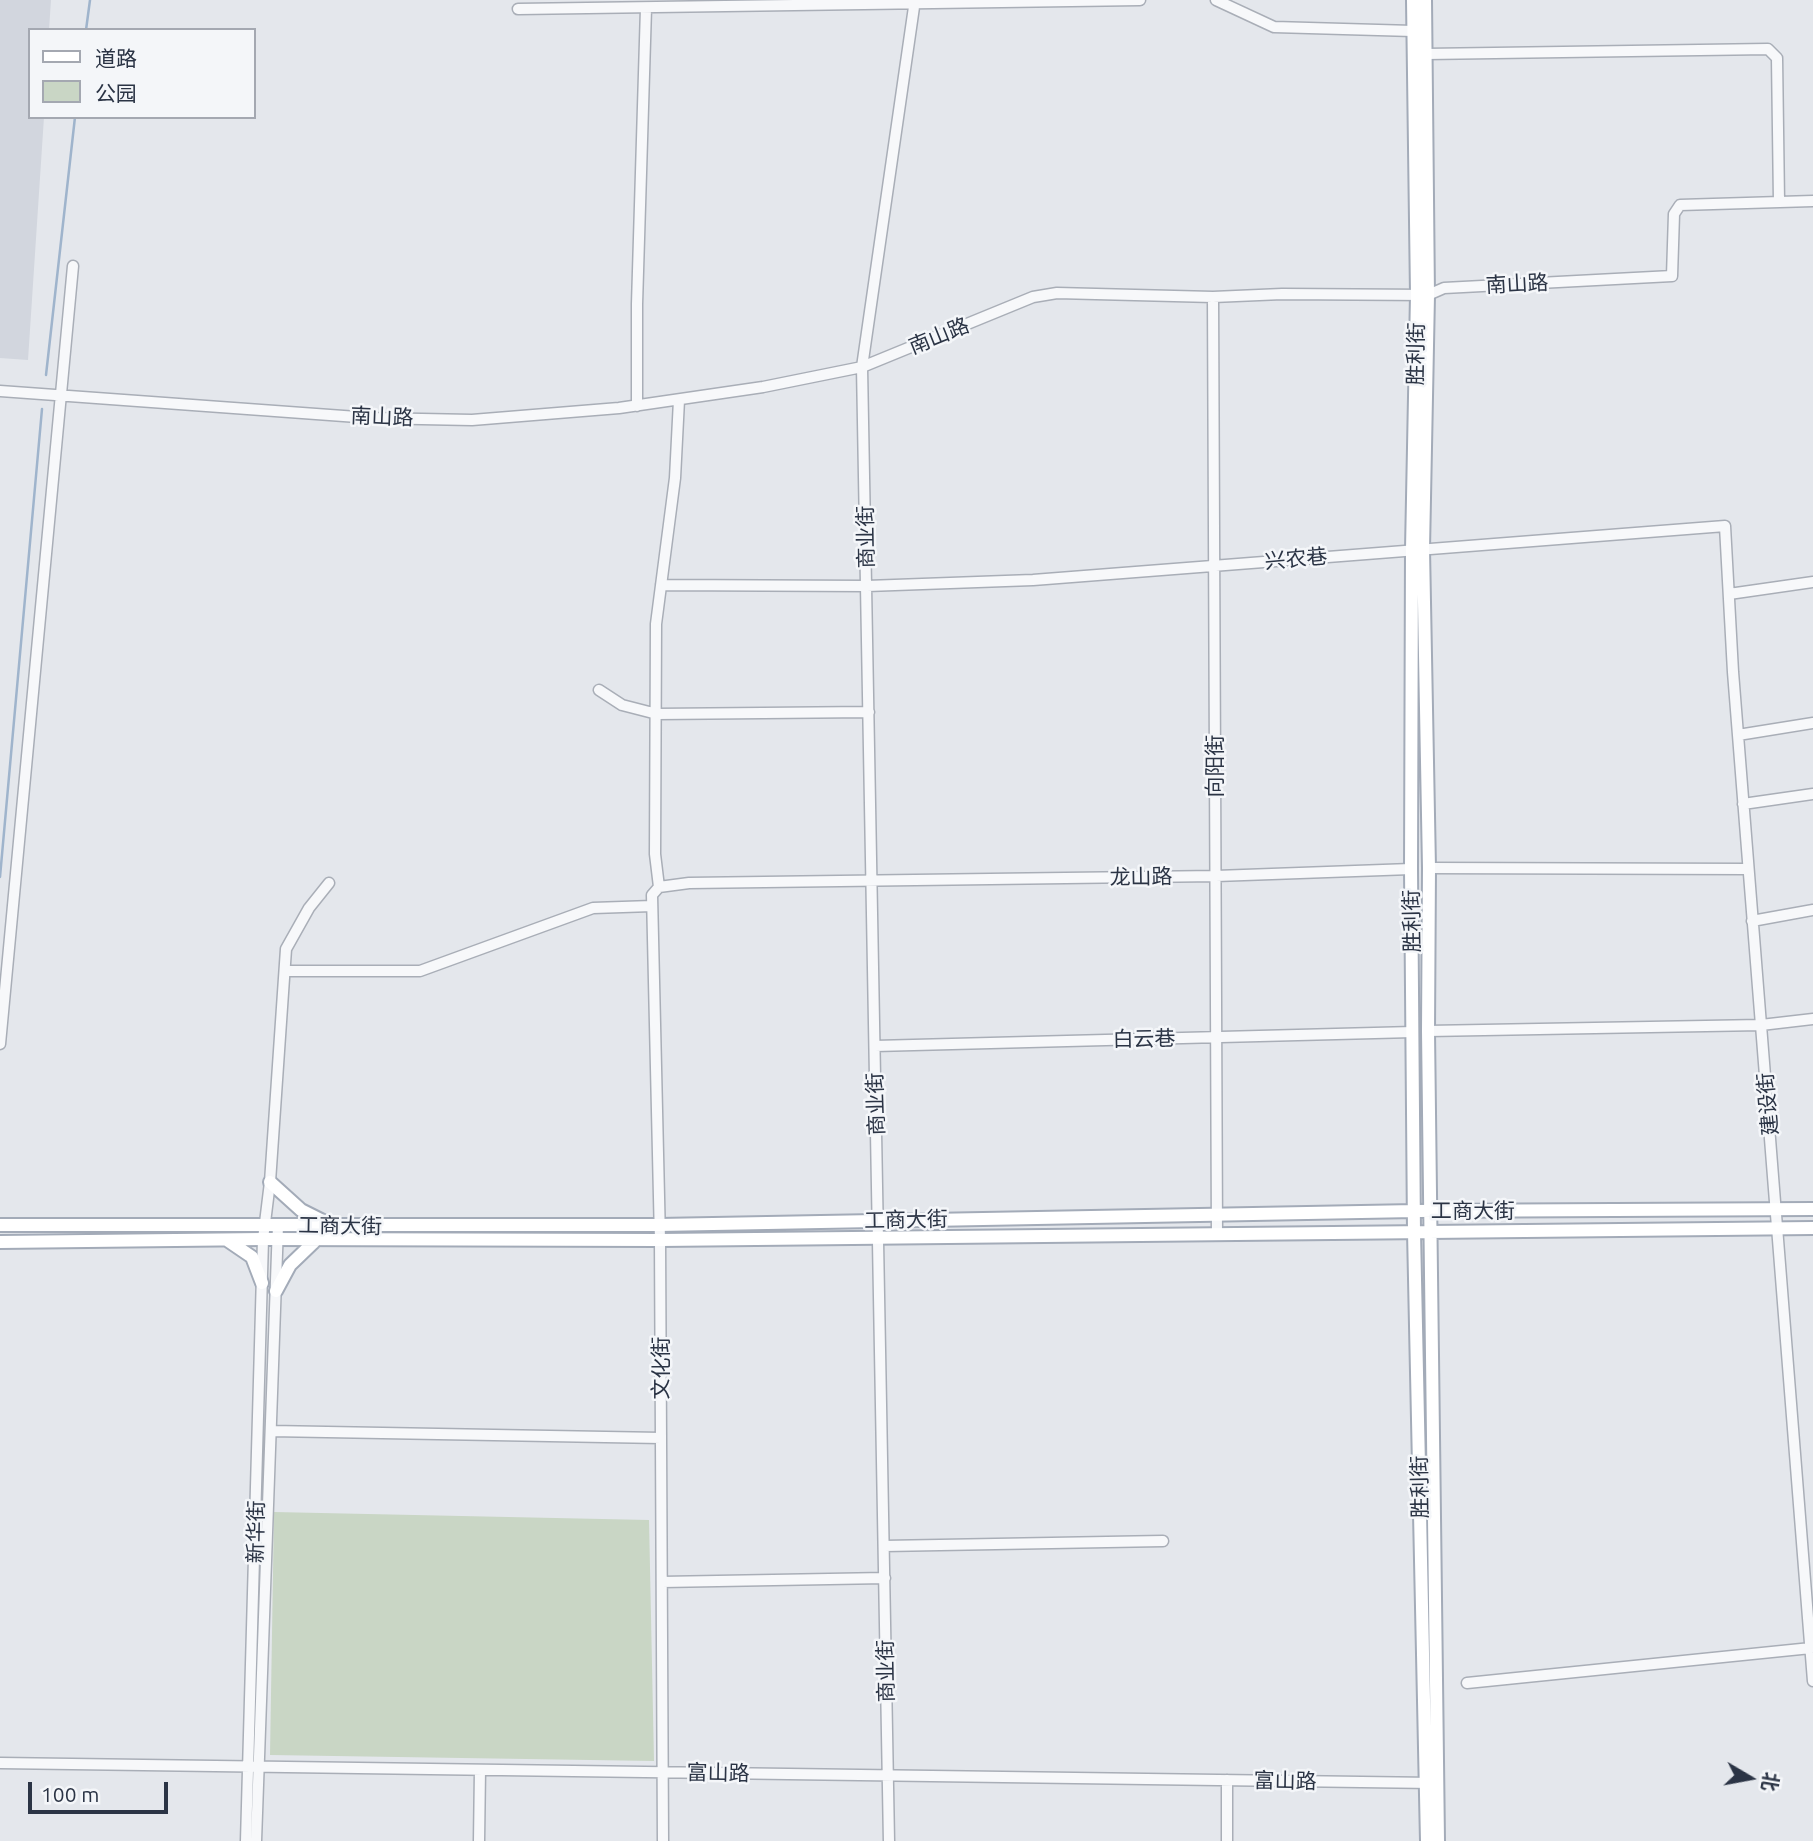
<!DOCTYPE html>
<meta charset="utf-8">
<style>
body{margin:0}
#map{position:relative;width:1813px;height:1841px;overflow:hidden;background:#e4e7ec;font-family:Ubuntu,"Noto Sans SC",sans-serif}
canvas{display:block}
.legend{position:absolute;left:28px;top:28px;width:228px;height:91px;box-sizing:border-box;background:#f4f6f9;border:2px solid #a4a8b1;margin:0;padding:9px 12px;list-style:none;font-size:21px;color:#2b3445}
.legend li{display:flex;align-items:center;gap:14px;height:35px}
.legend b{width:35px;border:2px solid #a4a8b1}
.north{position:absolute;left:1715px;top:1743px;width:70px;height:70px;-webkit-text-stroke:5px #f4f6f9;paint-order:stroke;rotate:100deg;font-size:19px;font-weight:700;line-height:28px;text-align:center;color:#2b3445}
.north::after{content:'';display:block;margin:auto;width:24px;height:32px;background:#2b3445;clip-path:polygon(50% 0,100% 100%,50% 72%,0 100%)}
.scale{position:absolute;left:28px;top:1782px;width:140px;height:32px;box-sizing:border-box;border:4px solid #2b3445;border-top:0;padding-left:9px;font-size:21px;line-height:24px;white-space:nowrap;color:#2b3445;-webkit-text-stroke:5px #f4f6f9;paint-order:stroke}
</style>
<div id="map">
<canvas width="1813" height="1841"></canvas>
<ul class="legend">
<li><b style="height:9px;background:#fff"></b>道路</li>
<li><b style="height:19px;background:#c9d6c5"></b>公园</li>
</ul>
<div class="north">北</div>
<div class="scale">100 m</div>
</div>
<script>
const g = document.querySelector('canvas').getContext('2d');
g.lineJoin = 'round';
function fill(path, color) { g.fillStyle = color; g.fill(path, 'evenodd'); }
const toPath = rows => new Path2D(rows.map(r => 'M' + r).join(''));
function trace(path, color, width, dash) { g.strokeStyle = color; g.lineWidth = width; g.lineCap = dash ? 'butt' : 'round'; g.setLineDash(dash || []); g.stroke(path); }
function label(font, color, halo, rows, align = 'center') {
  g.font = font + ' Ubuntu,"Noto Sans SC",sans-serif'; g.lineWidth = 5; g.setLineDash([]); g.textBaseline = 'middle'; g.strokeStyle = halo; g.fillStyle = color; for (const [text, x, y, turn = 0] of rows) {
    g.save(); g.translate(x, y); g.rotate((+turn || 0) * Math.PI / 180); g.textAlign = isNaN(turn) ? turn : align; if (halo) g.strokeText(text, 0, 0); g.fillText(text, 0, 0); g.restore();
  }
}
const built = toPath([
 [0,0,51,0,49,30,30,30,30,117,44,117,28,360,0,358]
]);
const green = toPath([
 [274,1512,649,1520,654,1761,270,1755]
]);
const stream = toPath([
 [86,30,90,0],
 [46,375,75,117],
 [0,877,42,409]
]);
const minor = toPath([
 [1216,0,1274,27,1413,31],
 [518,9,1140,0],
 [1426,54,1768,49,1777,58,1779,202],
 [1213,297,1217,1235],
 [0,391,371,418,472,420,619,408,763,387,862,367,1033,297,1057,293,1213,297,1282,294,1428,295,1444,288,1672,276,1674,214,1680,205,1813,201],
 [637,406,637,304,646,8],
 [661,585,867,586,1033,580,1725,526,1733,672,1813,1681],
 [1729,594,1813,582],
 [599,690,622,705,657,714,869,712],
 [1738,735,1813,723],
 [1743,804,1813,794],
 [1429,868,1748,869],
 [659,887,655,854,656,624,675,478,679,400],
 [1752,921,1813,910],
 [287,971,420,971,593,908,652,906],
 [1428,1031,1761,1025,1813,1019],
 [0,1044,73,266],
 [875,1046,1413,1032],
 [271,1431,661,1438],
 [884,1546,1163,1541],
 [662,1582,885,1578],
 [1467,1683,1811,1648],
 [0,1763,1433,1783],
 [1227,1780,1227,1841],
 [246,1841,263,1239,270,1182,286,949,309,908,329,883],
 [256,1841,278,1225],
 [479,1841,480,1770],
 [663,1841,660,1240,652,895,659,887,689,883,1216,876,1411,869],
 [889,1841,862,367,915,0]
]);
const major = toPath([
 [1413,0,1417,295,1412,549,1411,869,1414,1232,1427,1841],
 [1425,0,1428,295,1423,549,1429,868,1428,1031,1438,1841],
 [270,1182,301,1210,329,1224],
 [0,1225,659,1225,1415,1211,1813,1209],
 [227,1240,252,1257,262,1283],
 [0,1242,263,1239,660,1240,1813,1228],
 [276,1291,290,1265,316,1240]
]);
const streetNames = [
 ["南山路",1517,284,-3],
 ["南山路",939,336,-22],
 ["胜利街",1416,354,-89],
 ["南山路",382,417,2],
 ["商业街",866,537,-91],
 ["兴农巷",1296,559,-5],
 ["向阳街",1215,766,-90],
 ["龙山路",1141,877,-1],
 ["胜利街",1412,921,-91],
 ["白云巷",1144,1039,-1],
 ["商业街",876,1104,-92],
 ["建设街",1768,1104,-95],
 ["工商大街",1473,1211],
 ["工商大街",906,1220,-1],
 ["工商大街",340,1226,1],
 ["文化街",661,1368,-90],
 ["胜利街",1420,1487,-91],
 ["新华街",256,1532,-89],
 ["商业街",886,1671,-91],
 ["富山路",718,1773,1],
 ["富山路",1285,1781,1]
];
fill(built, '#d2d6de');
fill(green, '#c9d6c5');
trace(stream, '#9fb4cc', 2.5);
trace(minor, '#a9aeb7', 13);
trace(major, '#a3abb8', 16);
trace(minor, '#f7f8fa', 10);
trace(major, '#fff', 12);
label('21px', '#2b3445', '#f4f6f9', streetNames);
</script>
